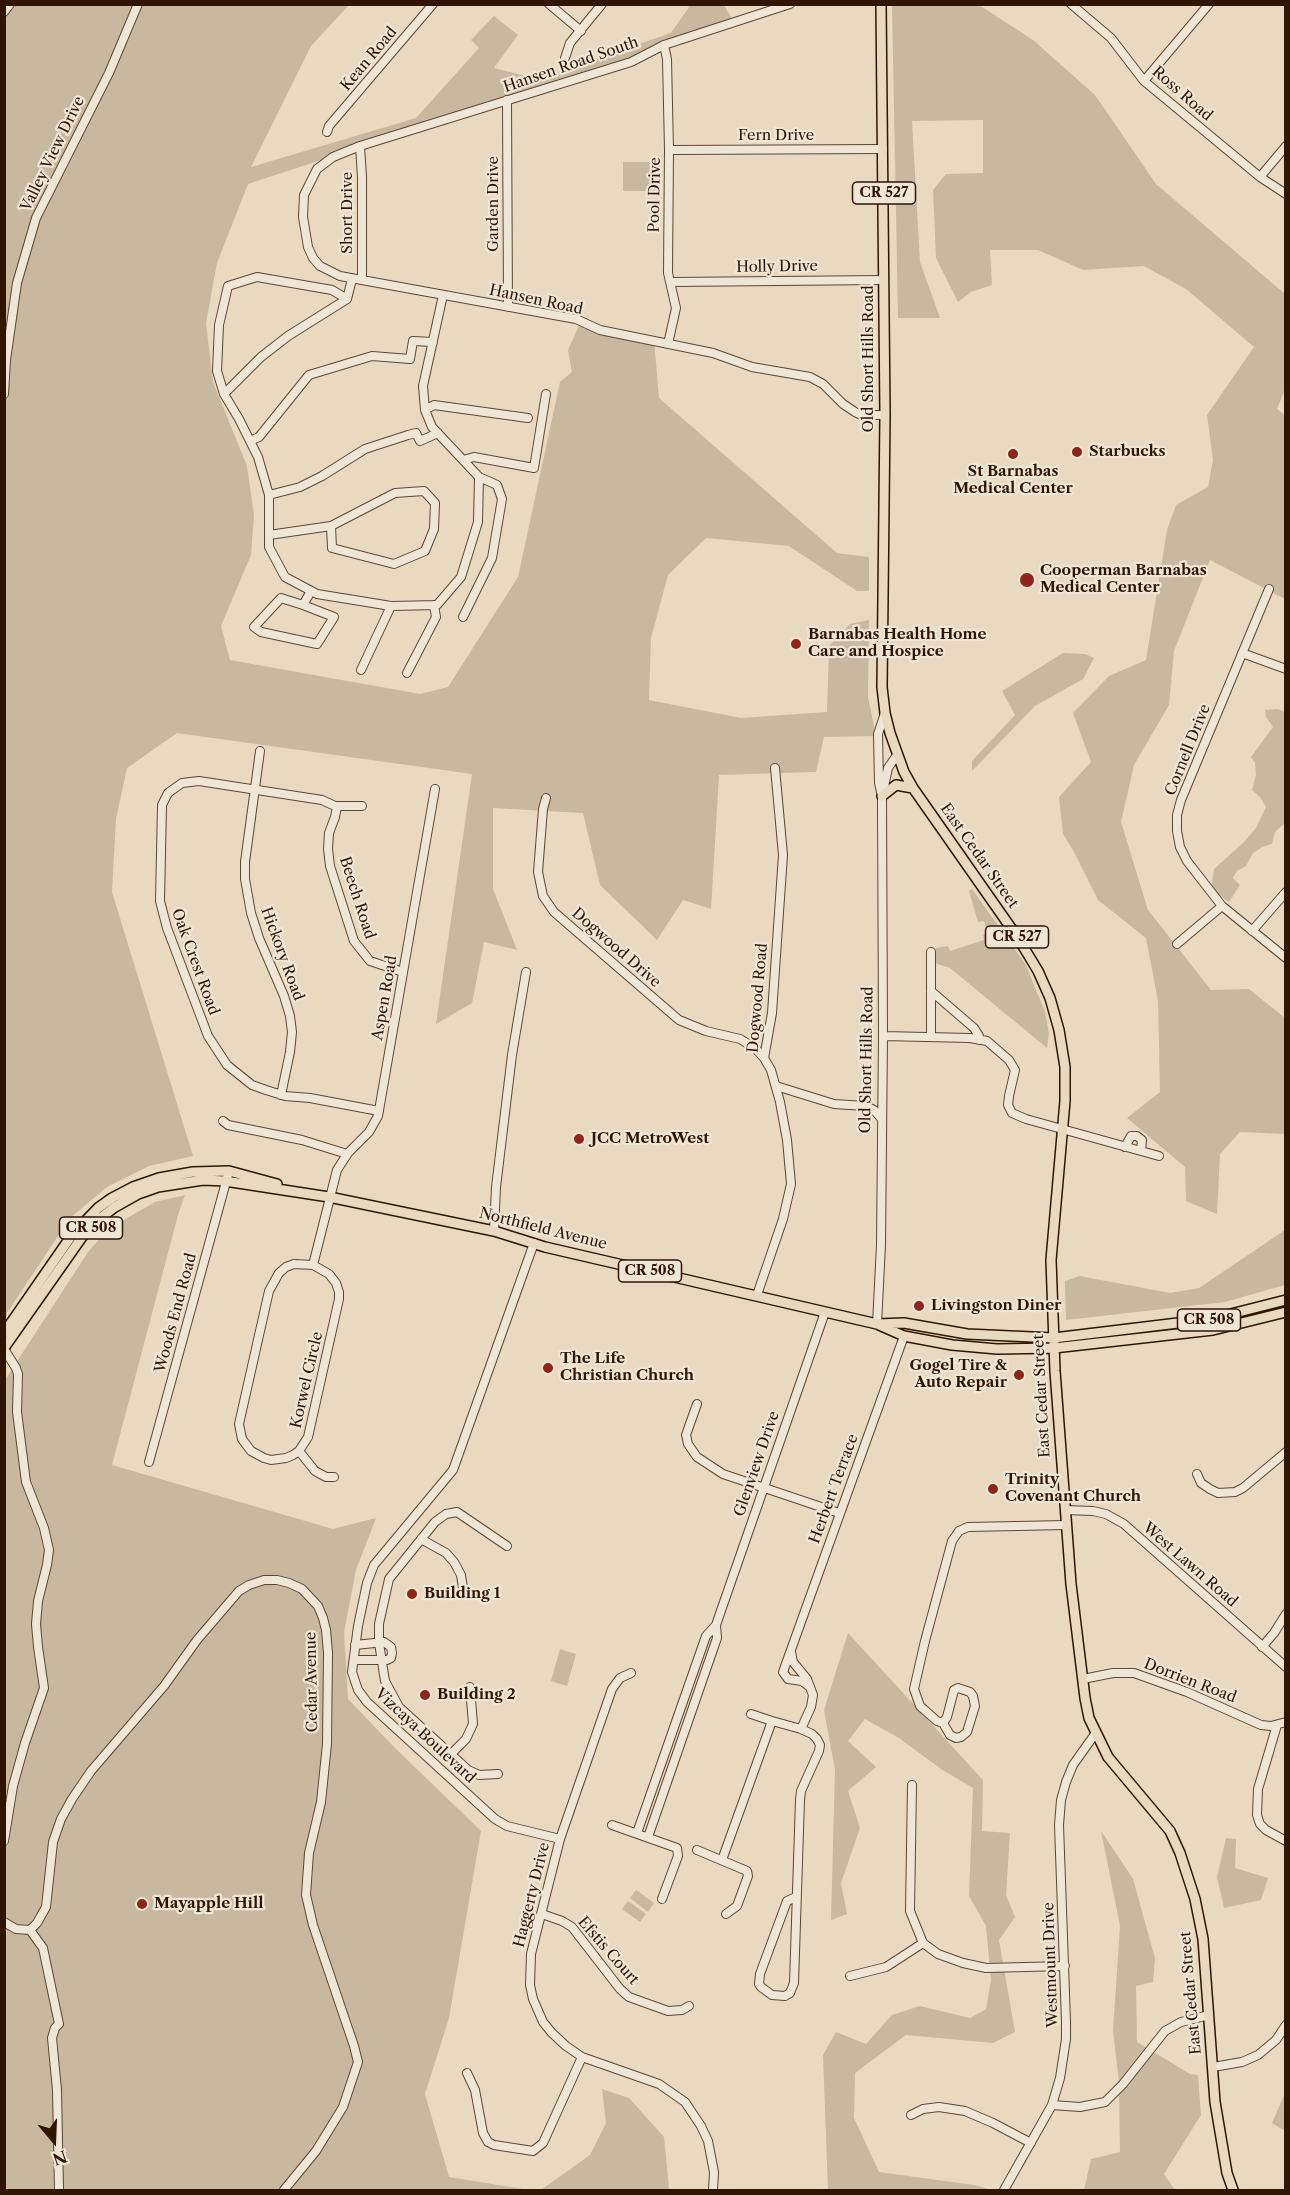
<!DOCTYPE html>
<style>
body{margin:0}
#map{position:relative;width:1290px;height:2195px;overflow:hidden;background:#e8d9c0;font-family:"Libre Caslon Text",serif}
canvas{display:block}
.frame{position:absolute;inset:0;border:6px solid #311504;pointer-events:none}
.north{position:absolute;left:24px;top:2111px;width:60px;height:60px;-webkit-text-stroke:4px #f0e6d6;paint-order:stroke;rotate:161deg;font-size:16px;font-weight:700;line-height:24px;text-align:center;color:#311504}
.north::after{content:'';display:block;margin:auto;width:21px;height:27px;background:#311504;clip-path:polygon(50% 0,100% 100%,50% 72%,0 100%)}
</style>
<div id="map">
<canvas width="1290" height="2195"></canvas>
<div class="frame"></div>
<div class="north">N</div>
</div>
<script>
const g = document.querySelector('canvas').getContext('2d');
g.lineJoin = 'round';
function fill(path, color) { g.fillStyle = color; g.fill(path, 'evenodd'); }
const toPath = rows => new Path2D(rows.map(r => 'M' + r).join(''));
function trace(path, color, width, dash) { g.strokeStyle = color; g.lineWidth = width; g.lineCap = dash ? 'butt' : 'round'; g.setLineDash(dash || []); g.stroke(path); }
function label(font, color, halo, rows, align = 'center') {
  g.font = font + ' "Libre Caslon Text",serif'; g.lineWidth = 4.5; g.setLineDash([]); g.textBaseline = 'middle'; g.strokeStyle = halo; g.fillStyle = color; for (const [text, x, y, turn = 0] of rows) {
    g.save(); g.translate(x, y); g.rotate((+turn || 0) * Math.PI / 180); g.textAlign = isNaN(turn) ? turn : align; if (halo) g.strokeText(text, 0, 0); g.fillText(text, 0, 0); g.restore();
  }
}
const green = toPath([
 [4,5,349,5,311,46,251,167,416,118,479,48,471,40,494,16,518,35,494,68,537,79,671,33,689,7,686,5,724,5,735,24,248,184,217,263,206,323,213,382,247,466,254,515,251,555,221,626,230,660,420,694,448,687,518,577,560,382,572,372,568,350,581,321,654,340,659,398,837,553,869,557,869,591,857,591,789,546,706,538,668,575,651,638,649,700,741,718,827,712,829,646,850,624,869,620,868,697,876,736,824,737,816,772,719,775,711,909,683,900,657,940,600,885,583,813,493,808,493,889,517,950,484,942,472,1003,436,1024,472,774,177,733,127,768,116,819,112,892,193,1156,149,1166,107,1187,70,1218,5,1316],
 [892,5,979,5,1033,40,1095,95,1156,184,1285,294,1285,389,1277,409,1286,416,1285,599,1210,560,1174,651,1169,705,1134,765,1121,822,1148,910,1211,990,1249,989,1285,1018,1285,1134,1240,1132,1220,1154,1217,1214,1186,1201,1185,1167,1127,1118,1160,1092,1158,1001,1146,938,1098,900,1073,850,1063,834,1059,797,1091,762,1073,713,1109,676,1146,660,1167,530,1176,505,1208,487,1213,460,1207,415,1254,347,1186,289,1144,266,1083,270,1038,250,990,250,992,285,971,292,958,302,936,258,933,190,946,174,983,173,983,120,912,121,920,262,940,318,898,318],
 [623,162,659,162,658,191,623,191],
 [1063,653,1085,654,1094,658,1083,679,1035,706,972,771,972,761,1015,715,1002,691],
 [1278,709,1285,712,1285,823,1275,832,1272,844,1262,847,1253,853,1246,866,1237,871,1233,878,1240,885,1229,902,1211,890,1214,869,1244,842,1256,828,1266,807,1260,797,1252,790,1256,775,1255,763,1251,757,1273,727,1266,717,1265,710],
 [972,889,1026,965,1045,1012,1049,1034,1047,1048,950,968,935,963,936,948,948,946,950,951,984,940,983,935,988,934,984,921,978,922,969,891],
 [185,1195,178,1215,112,1465,333,1529,376,1518,356,1570,344,1632,348,1699,394,1747,481,1831,449,2018,425,2094,449,2177,529,2190,5,2190,5,1380,88,1252,108,1229,155,1202],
 [1285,1230,1285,1285,1225,1302,1066,1320,1065,1281,1080,1276,1170,1293,1199,1288],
 [848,1633,983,1780,982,1831,1010,1833,1006,1895,1015,1917,999,1940,1015,2032,993,2043,906,2035,855,2073,854,2118,879,2172,974,2185,992,2190,828,2190,823,2055,836,2032,866,2044,892,2015,920,2006,970,2018,986,2009,991,1980,986,1926,969,1896,973,1788,941,1769,899,1738,865,1719,848,1741,876,1767,848,1791,860,1828,841,1883,847,1914,831,1920,835,1770,824,1710],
 [560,1649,576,1654,567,1686,551,1681],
 [1101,1831,1133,1879,1155,1958,1153,1982,1136,1986,1137,2042,1190,2074,1198,2075,1201,2115,1164,2174,1175,2190,1084,2190,1091,2159,1120,2152,1119,2083,1113,2030,1120,1926],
 [1226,1838,1236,1839,1235,1868,1268,1878,1261,1900,1224,1908,1217,1877],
 [636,1890,654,1903,648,1912,630,1898],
 [628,1901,646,1914,640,1922,622,1909],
 [602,2089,629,2098,664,2137,669,2188,668,2190,541,2190,590,2155,606,2123],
 [1285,2093,1286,2131,1285,2131,1272,2123]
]);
const minor = toPath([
 [549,4,581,31],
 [790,4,664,45,631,62,360,146,333,157,317,169,304,195,303,217,308,247,313,258,320,266,340,276,576,319,600,330,713,353,752,367,810,377,823,384,843,404,855,412,861,415,885,415],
 [1071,4,1111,38,1144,81,1260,177,1286,194],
 [4,12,10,4],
 [664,45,667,59,669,150,668,273,676,308,668,344],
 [565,58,570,43,602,4],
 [1144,81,1209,4],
 [507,100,508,307],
 [327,132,329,126,433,4],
 [360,146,362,177,362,280],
 [669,150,883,149],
 [1260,177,1286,146],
 [352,279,347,299,332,290,257,277,228,286,219,325,217,371,224,394,239,419,258,457,269,495,269,547,285,577,317,594,391,606,437,605,461,577,478,522,479,477,432,427,425,410,423,386,443,295],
 [671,282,884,280],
 [4,394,6,360,17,283,36,218,109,73,138,4],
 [224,394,261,357,288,336,347,299],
 [425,410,434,405,528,418],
 [250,441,259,437,309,375,372,356,410,359,413,341,433,342],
 [463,460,474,457,534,468,546,394],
 [269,495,300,487,322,476,365,449,408,435,416,433,420,441,438,433],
 [269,535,331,526,395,493,424,491,435,503,434,529,425,551,394,564,332,548,331,526],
 [1269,589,1181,800,1177,815,1177,831,1180,847,1187,861,1222,906,1286,958],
 [303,605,334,617,317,644,261,632,254,627,281,598,303,605,311,591],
 [463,617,492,558,502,499,497,485,479,477],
 [1242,653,1286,669],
 [361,670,391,606],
 [407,673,436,617,434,605],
 [260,751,245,862,245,879,251,913,259,938,284,996,290,1016,292,1032,290,1052,281,1095],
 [881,792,879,783,878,734,885,713],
 [546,798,543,809,538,872,543,896,554,912,679,1020,706,1031,740,1039,755,1048,764,1058],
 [335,806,337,807,335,817,329,833,328,849,330,866,354,941,370,961,403,972],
 [362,806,335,806,322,800,199,781,182,783,168,793,162,805,160,901,167,928,208,1036,227,1065,252,1085,266,1090,285,1096,310,1098,379,1111],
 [1252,931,1286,892],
 [1177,944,1222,906],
 [931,952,931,1037],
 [931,991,974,1028,979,1036,979,1040],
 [883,1036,970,1038,987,1041,1009,1060,1015,1070,1009,1096,1008,1105,1012,1113,1026,1119,1159,1156],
 [776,1086,834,1104,866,1106,874,1110,881,1118],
 [223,1121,228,1125,302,1140,347,1154],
 [1125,1147,1131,1136,1137,1136,1142,1140,1141,1151],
 [494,1231,496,1187,512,1055,526,972],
 [534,1243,453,1470,374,1565,367,1583,358,1626,352,1672,358,1690,367,1702,495,1819,507,1826,560,1839],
 [294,1264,313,1265,329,1274,336,1283,339,1292,339,1299,308,1437,299,1451,293,1455,286,1458,271,1460,264,1458,251,1451,242,1439,239,1424,269,1291,279,1273,286,1267,294,1264],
 [313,1265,337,1170,348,1153,369,1132,378,1116,435,789],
 [757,1295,783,1219,791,1184,787,1140,780,1102,771,1070,764,1058,772,1013,783,855,775,768],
 [877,1324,881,1245,883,1036,882,796,888,768,897,755],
 [4,1349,16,1368,18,1374,17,1412,26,1482,44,1528,49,1550,47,1565,38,1601,36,1624,38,1647,44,1688,25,1743,13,1786,4,1841],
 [697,1404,686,1435,688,1444,697,1457,723,1474,839,1513],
 [299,1451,315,1471,326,1477,334,1477],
 [149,1462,229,1171],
 [1197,1474,1201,1483,1210,1489,1218,1493,1235,1492,1243,1488,1286,1452],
 [1065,1510,1093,1511,1106,1514,1124,1524,1286,1667],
 [421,1539,446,1553,454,1562,461,1575,463,1588],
 [1262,1647,1274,1633,1286,1614],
 [354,1660,387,1660,391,1658,392,1653,391,1647,384,1642,355,1645],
 [631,1673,620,1678,612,1689,560,1839,531,1954,530,1985,533,1999,543,2022,552,2033,566,2046,582,2057,659,2084,685,2102,701,2126,708,2141,714,2172,713,2190],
 [1083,1679,1113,1673,1134,1673,1187,1692,1261,1725,1271,1726,1286,1722],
 [810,1687,802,1681,788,1679,783,1672,904,1336],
 [751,1714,772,1721],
 [943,1723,947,1717,954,1690,958,1688,970,1692,973,1696,975,1706,967,1732,961,1737,956,1738,950,1735,943,1723,937,1721,920,1706,914,1689,925,1641,952,1541,959,1531,968,1527,1066,1525],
 [1277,1725,1258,1789,1257,1815,1260,1824,1266,1830,1286,1841],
 [451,1754,466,1739,473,1724,470,1687],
 [498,1774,479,1775,468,1770,399,1707,385,1681,379,1643,379,1624,389,1579,435,1522,446,1514,457,1512,507,1546],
 [912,1785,910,1911,923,1943,938,1954,963,1963,986,1968,1065,1966],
 [612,1825,677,1848,678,1856,662,1899],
 [637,1833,706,1636,716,1625],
 [648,1837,717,1638,716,1625,825,1312],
 [697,1850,747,1871,748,1876,737,1906,726,1914],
 [722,1860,772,1721,801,1729,811,1707,813,1695,807,1679,793,1662,791,1652],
 [796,1897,787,1901,760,1974,759,1984,761,1987,772,1995,785,1996,790,1993,794,1983,800,1800,801,1791,819,1751,820,1745,817,1739,812,1734,801,1729],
 [542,1914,562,1921,572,1927,620,1989,629,1997,668,2011,682,2010,689,2006],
 [4,1922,16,1929,30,1930,43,1948,59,2024,55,2028,52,2038,57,2090,59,2190],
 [30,1930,37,1923,46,1907,53,1842,61,1819,72,1799,91,1771,164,1686,197,1640,239,1591,249,1585,264,1580,277,1580,289,1583,302,1589,318,1606,323,1618,326,1630,328,1653,327,1744,321,1802,309,1853,306,1895,313,1925,354,2046,358,2062,343,2107,316,2151,284,2190],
 [850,1976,886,1967,923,1943],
 [1213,2067,1242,2062,1258,2055,1276,2040,1286,2025],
 [467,2073,475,2090,483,2133,488,2142,494,2145,533,2151,543,2143,582,2057],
 [1052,2105,1080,2107,1105,2102,1123,2084,1165,2031,1181,2022,1209,2015],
 [911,2115,923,2109,939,2107,965,2111,993,2123,1031,2143],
 [1004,2190,1052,2105,1060,2078,1066,2039,1066,2022,1059,1825,1061,1800,1066,1782,1073,1765,1095,1734]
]);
const major = toPath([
 [881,4,885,415,882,687,885,713,890,733,904,772,913,788,1018,938,1038,971,1050,998,1059,1030,1065,1067,1065,1101,1051,1260,1055,1371,1071,1584,1085,1698,1089,1718,1108,1757,1170,1831,1180,1853,1195,1899,1203,1939,1215,2102,1227,2173,1233,2190],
 [882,796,896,785,913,788],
 [879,1325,904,1336,952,1345,997,1349,1054,1348,1213,1330,1286,1312],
 [4,1333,72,1235,98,1208,112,1198,133,1187,159,1178,193,1172,229,1171,277,1184],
 [4,1348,82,1237,99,1219,115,1207,138,1194,158,1187,203,1180,225,1181,329,1197,494,1231,545,1247,877,1324,904,1323,967,1334,1054,1338,1211,1319,1286,1300]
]);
const markers = [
 [1077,452,6,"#8f2418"],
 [1013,454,6,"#8f2418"],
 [1027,580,8,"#8f2418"],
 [796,644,6,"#8f2418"],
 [579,1139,6,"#8f2418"],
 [919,1306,6,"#8f2418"],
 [548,1368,6,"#8f2418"],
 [1019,1375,6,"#8f2418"],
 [993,1489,6,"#8f2418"],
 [412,1594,6,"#8f2418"],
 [425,1695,6,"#8f2418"],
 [142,1904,6,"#8f2418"]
];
const shields = [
 [884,193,63],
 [1017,937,63],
 [91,1228,63],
 [650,1271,63],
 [1209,1320,63]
];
const shieldNames = [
 ["CR 527",884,193],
 ["CR 527",1017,937],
 ["CR 508",91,1228],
 ["CR 508",650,1271],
 ["CR 508",1209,1320]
];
const streetNames = [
 ["Kean Road",369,59,-50],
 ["Hansen Road South",571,65,-19],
 ["Ross Road",1182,94,41],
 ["Fern Drive",776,136],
 ["Valley View Drive",53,154,-64],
 ["Pool Drive",655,195,-89],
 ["Garden Drive",494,204,-90],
 ["Short Drive",348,213,-90],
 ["Holly Drive",777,267,-1],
 ["Hansen Road",536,300,12],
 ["Old Short Hills Road",869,359,-90],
 ["Cornell Drive",1188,750,-68],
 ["East Cedar Street",979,856,55],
 ["Beech Road",357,898,72],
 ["Dogwood Drive",616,948,41],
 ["Hickory Road",282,954,70],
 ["Oak Crest Road",195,962,70],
 ["Aspen Road",385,998,-80],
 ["Dogwood Road",758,998,-85],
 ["Old Short Hills Road",867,1060,-89],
 ["Northfield Avenue",543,1229,14],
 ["Woods End Road",176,1313,-75],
 ["Korwel Circle",307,1380,-77],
 ["East Cedar Street",1042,1396,-93],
 ["Glenview Drive",757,1464,-71],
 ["Herbert Terrace",834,1489,-70],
 ["West Lawn Road",1190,1565,41],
 ["Dorrien Road",1190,1681,21],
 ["Cedar Avenue",312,1682,-91],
 ["Vizcaya Boulevard",425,1736,43],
 ["Haggerty Drive",532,1895,-76],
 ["Efstis Court",608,1951,49],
 ["Westmount Drive",1051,1965,-92],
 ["East Cedar Street",1191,1993,-95]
];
const poiNames = [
 ["Starbucks",1089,452],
 ["St Barnabas",1013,472,"center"],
 ["Medical Center",1013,489,"center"],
 ["Cooperman Barnabas",1040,571],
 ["Medical Center",1040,588],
 ["Barnabas Health Home",808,635],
 ["Care and Hospice",808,652],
 ["JCC MetroWest",591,1139],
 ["Livingston Diner",931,1306],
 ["The Life",560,1359],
 ["Christian Church",560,1376],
 ["Gogel Tire &",1007,1366,"right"],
 ["Auto Repair",1007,1383,"right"],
 ["Trinity",1005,1480],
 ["Covenant Church",1005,1497],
 ["Building 1",424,1594],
 ["Building 2",437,1695],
 ["Mayapple Hill",154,1904]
];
fill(green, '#c9b8a0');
trace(minor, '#5f4633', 10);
trace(major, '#311504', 12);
trace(minor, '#f0e6d6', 8);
trace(major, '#e8d9c0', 9);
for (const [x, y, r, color] of markers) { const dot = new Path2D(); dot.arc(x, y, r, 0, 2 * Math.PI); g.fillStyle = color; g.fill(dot); trace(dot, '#f0e6d6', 2); }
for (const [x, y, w] of shields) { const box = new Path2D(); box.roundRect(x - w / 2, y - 11, w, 22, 4.5); g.fillStyle = '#f0e6d6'; g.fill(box); trace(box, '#311504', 1.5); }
label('bold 14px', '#311504', null, shieldNames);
label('15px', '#311504', '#f0e6d6', streetNames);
label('bold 15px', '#311504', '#f0e6d6', poiNames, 'left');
</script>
